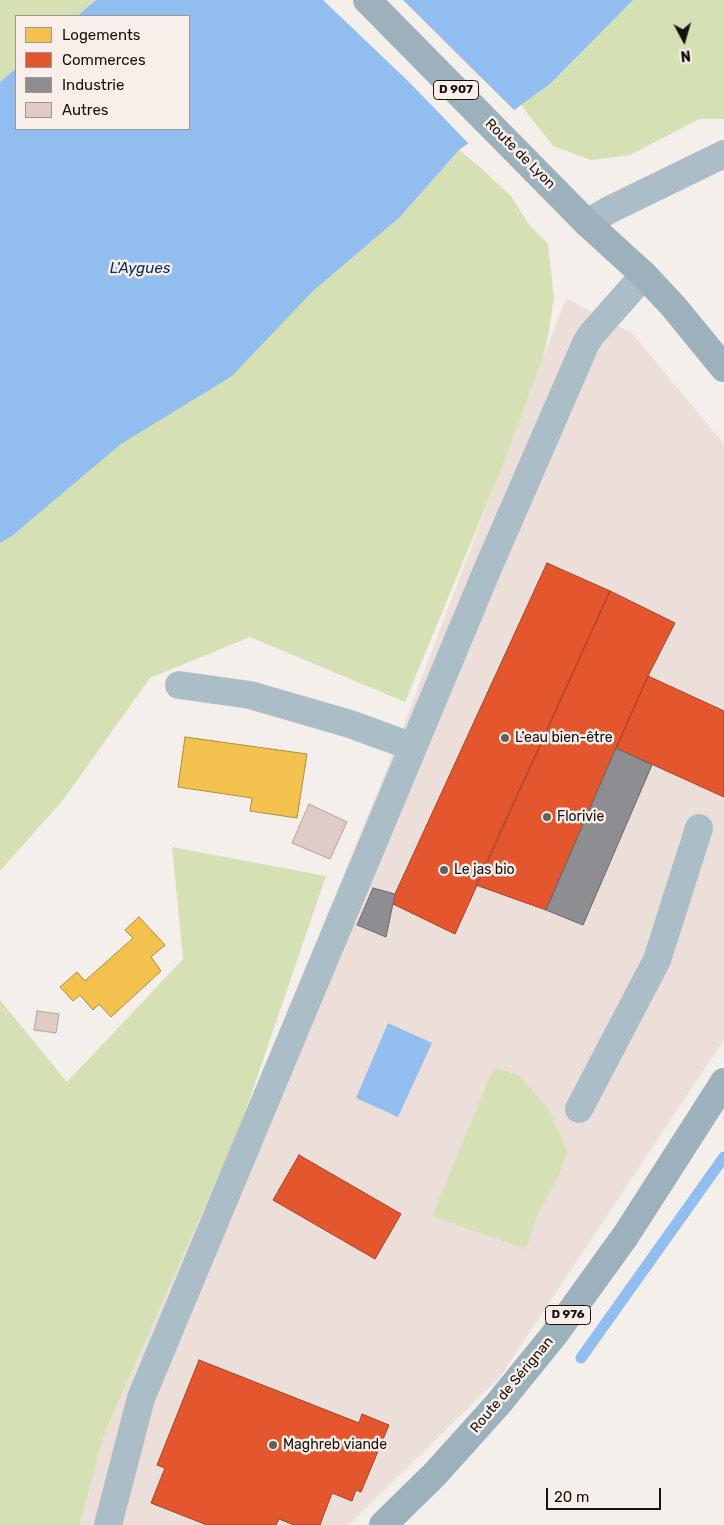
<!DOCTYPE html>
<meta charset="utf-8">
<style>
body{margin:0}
#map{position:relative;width:724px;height:1525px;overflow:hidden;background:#f5efec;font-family:Rubik,sans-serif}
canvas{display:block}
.legend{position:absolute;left:15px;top:15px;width:175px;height:115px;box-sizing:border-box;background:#f9eee8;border:1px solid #9e9692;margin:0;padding:6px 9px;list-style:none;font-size:15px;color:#161210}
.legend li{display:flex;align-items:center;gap:10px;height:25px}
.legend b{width:25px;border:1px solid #9e9692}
.north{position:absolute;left:659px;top:15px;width:50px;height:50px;-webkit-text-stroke:4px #f9eee8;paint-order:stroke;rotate:174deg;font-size:14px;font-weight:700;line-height:20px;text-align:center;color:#161210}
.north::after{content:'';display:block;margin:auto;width:18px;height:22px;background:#161210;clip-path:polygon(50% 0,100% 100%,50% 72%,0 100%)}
.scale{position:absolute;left:546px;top:1488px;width:115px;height:22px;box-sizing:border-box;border:2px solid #161210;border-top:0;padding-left:6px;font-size:15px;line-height:18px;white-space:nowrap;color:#161210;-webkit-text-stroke:4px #f9eee8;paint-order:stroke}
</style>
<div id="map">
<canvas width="724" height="1525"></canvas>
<ul class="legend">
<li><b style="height:14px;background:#f2c14e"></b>Logements</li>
<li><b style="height:14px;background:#e4572e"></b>Commerces</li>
<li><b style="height:14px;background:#8d8d92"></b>Industrie</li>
<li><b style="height:14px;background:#e1cbc7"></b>Autres</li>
</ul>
<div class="north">N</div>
<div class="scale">20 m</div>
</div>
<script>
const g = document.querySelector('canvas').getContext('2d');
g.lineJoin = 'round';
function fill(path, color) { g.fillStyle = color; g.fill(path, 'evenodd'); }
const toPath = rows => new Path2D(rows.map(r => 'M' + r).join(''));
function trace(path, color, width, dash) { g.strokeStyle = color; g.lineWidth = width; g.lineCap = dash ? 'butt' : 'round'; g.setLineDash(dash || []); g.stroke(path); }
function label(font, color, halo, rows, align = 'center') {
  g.font = font + ' Rubik,sans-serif'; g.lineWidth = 5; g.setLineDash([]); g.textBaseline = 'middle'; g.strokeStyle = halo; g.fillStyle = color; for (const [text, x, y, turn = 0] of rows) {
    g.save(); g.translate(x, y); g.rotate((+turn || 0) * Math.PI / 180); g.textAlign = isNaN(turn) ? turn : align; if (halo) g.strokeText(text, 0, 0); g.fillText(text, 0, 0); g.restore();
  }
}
const built = toPath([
 [566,298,632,333,724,444,724,1040,500,1377,349,1525,80,1525,104,1435,240,1127,392,756]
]);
const green = toPath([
 [0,0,96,0,77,16,16,16,16,68,0,82],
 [633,0,724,0,724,119,699,119,630,155,591,160,553,146,521,105,550,84],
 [459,150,482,169,511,196,530,226,548,244,554,297,548,336,542,361,501,470,405,702,250,637,150,678,63,800,0,871,0,543,12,536,121,444,312,292,400,217],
 [172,847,326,876,240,1127,104,1435,80,1525,0,1525,0,1000,67,1082,183,959],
 [494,1067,520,1076,549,1110,567,1151,560,1173,537,1215,526,1249,432,1216]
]);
const water = toPath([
 [96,0,633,0,550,84,459,150,400,217,312,292,232,376,121,444,12,536,0,543,0,82,16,68,16,129,189,129,189,16,77,16],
 [388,1023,432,1043,398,1117,356,1098]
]);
const pier = toPath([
 [323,0,403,0,516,112,470,145,409,82]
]);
const homes = toPath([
 [185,737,307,754,297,818,250,811,252,798,178,787,185,737],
 [139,917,165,945,151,957,161,971,111,1017,99,1004,93,1010,80,995,73,1001,60,987,77,972,85,981,133,938,125,930,139,917]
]);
const shops = toPath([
 [547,563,610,591,455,934,393,904,395,894,547,563],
 [610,591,675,623,648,676,616,748,546,910,476,885,610,591],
 [648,676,724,711,724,797,616,748,648,676],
 [299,1155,401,1214,375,1259,273,1200,299,1155],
 [199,1360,359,1423,362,1414,389,1425,361,1492,356,1490,352,1501,332,1493,320,1525,294,1525,279,1519,276,1525,207,1525,151,1503,165,1468,157,1465,199,1360]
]);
const industry = toPath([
 [616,748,652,765,583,925,546,910,616,748],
 [373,888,395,894,386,937,357,925,373,888]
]);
const stream = toPath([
 [581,1358,724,1157]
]);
const building = toPath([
 [309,804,347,822,330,859,292,843,309,804],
 [37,1011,59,1014,56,1033,34,1030,37,1011]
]);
const minor = toPath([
 [587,223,609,210,724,154],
 [179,685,250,695,350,724,413,747],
 [579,1109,657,960,699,828],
 [108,1525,141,1398,488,568,586,343,591,335,644,275]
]);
const major = toPath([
 [367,0,587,223,644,275,674,307,724,368],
 [383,1525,435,1474,498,1404,554,1335,626,1235,724,1082]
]);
const markers = [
 [505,738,5,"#645f5d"],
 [547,817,5,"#645f5d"],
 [444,870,5,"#645f5d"],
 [273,1445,5,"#645f5d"]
];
const shields = [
 [456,90,45],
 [568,1315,45]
];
const shieldNames = [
 ["D 907",456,90],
 ["D 976",568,1315]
];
const streetNames = [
 ["Route de Lyon",520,154,45],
 ["Route de Sérignan",512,1385,-50]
];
const poiNames = [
 ["L'eau bien-être",515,738],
 ["Florivie",557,817],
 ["Le jas bio",454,870],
 ["Maghreb viande",283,1445]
];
const waterNames = [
 ["L'Aygues",140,269]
];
fill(built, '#ecdfda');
fill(green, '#d5e1b4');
fill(water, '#92bdef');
fill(pier, '#f5efec');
fill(homes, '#f2c14e');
trace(homes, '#b08c3b', 1);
fill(shops, '#e4572e');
trace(shops, '#a64225', 1);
fill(industry, '#8d8d92');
trace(industry, '#69686b', 1);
trace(stream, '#92bdef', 11);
fill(building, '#e1cbc7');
trace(building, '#aaa5a3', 1);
trace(minor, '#abbdc7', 28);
trace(major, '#9cb1bb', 28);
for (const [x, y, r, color] of markers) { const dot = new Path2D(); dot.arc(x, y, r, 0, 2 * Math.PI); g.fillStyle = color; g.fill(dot); trace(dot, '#f9eee8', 2); }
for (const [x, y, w] of shields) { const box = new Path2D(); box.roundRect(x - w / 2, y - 9.5, w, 19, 4); g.fillStyle = '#f9eee8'; g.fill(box); trace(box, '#161210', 1); }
label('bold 12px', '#161210', null, shieldNames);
label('14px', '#161210', '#f9eee8', streetNames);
label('14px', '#161210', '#f9eee8', poiNames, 'left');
label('italic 15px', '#023360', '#f9eee8', waterNames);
</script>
